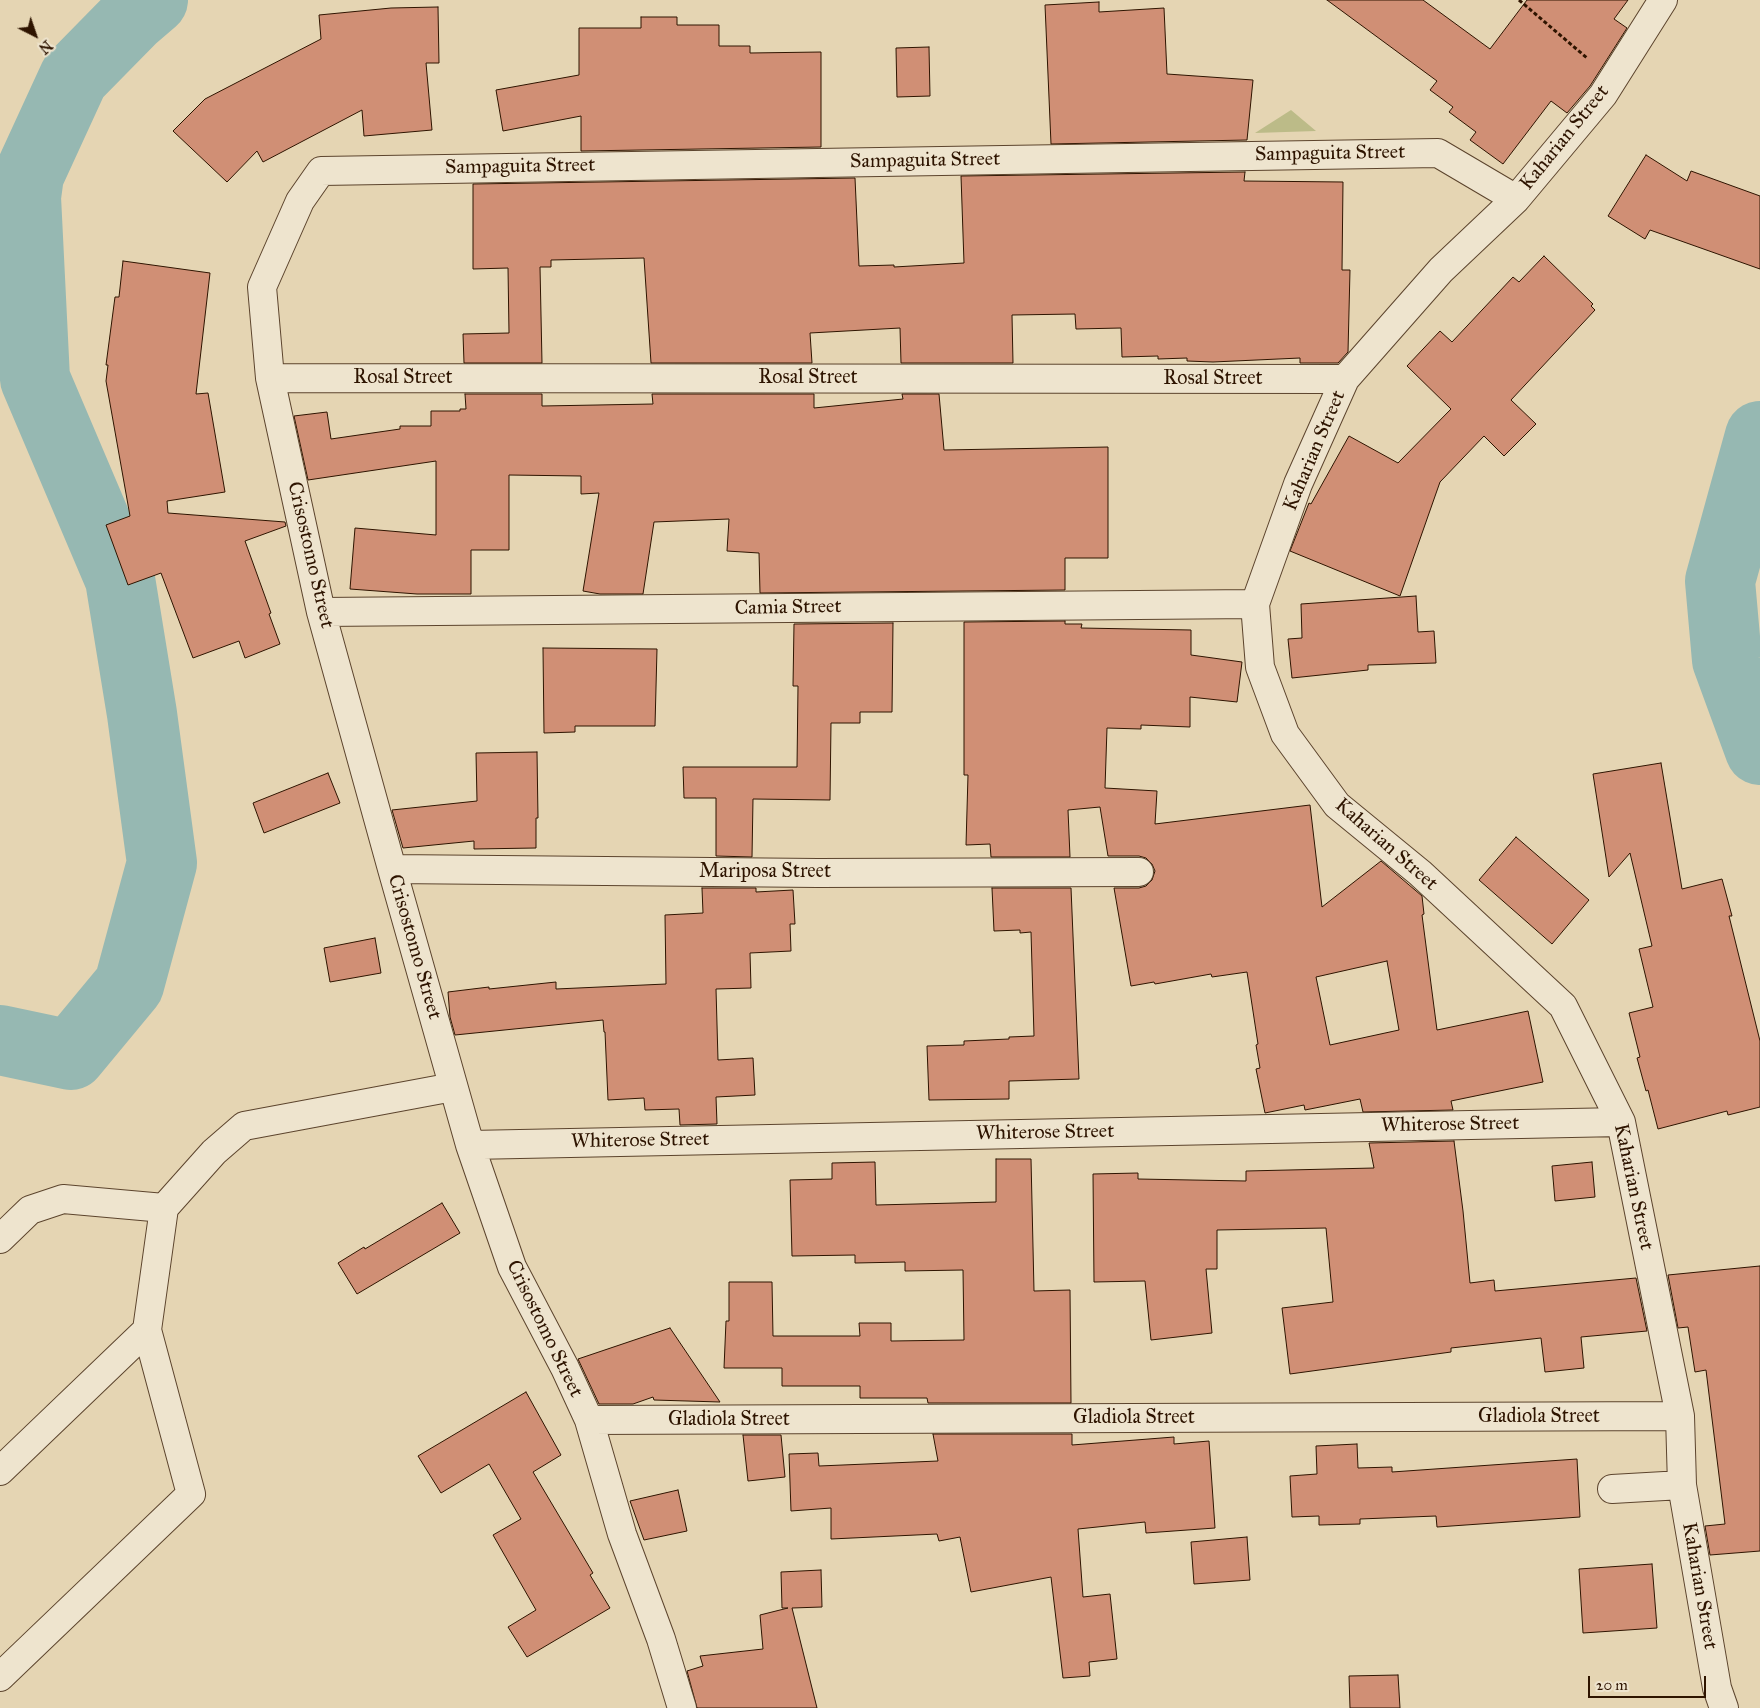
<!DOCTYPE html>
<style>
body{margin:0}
#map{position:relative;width:1760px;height:1708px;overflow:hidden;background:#e5d5b3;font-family:"IM FELL Great Primer",serif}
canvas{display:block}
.north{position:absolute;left:10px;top:10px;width:50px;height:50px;-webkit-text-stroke:4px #eee4ce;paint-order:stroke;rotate:139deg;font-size:14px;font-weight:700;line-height:20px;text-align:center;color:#2e1400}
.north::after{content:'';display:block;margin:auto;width:18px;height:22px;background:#2e1400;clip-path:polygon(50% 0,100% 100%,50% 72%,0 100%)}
.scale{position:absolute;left:1588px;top:1676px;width:118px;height:22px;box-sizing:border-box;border:2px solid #2e1400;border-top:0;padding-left:6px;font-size:15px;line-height:18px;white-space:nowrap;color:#2e1400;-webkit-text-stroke:4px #eee4ce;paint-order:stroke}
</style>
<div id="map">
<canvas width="1760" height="1708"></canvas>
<div class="north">N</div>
<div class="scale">20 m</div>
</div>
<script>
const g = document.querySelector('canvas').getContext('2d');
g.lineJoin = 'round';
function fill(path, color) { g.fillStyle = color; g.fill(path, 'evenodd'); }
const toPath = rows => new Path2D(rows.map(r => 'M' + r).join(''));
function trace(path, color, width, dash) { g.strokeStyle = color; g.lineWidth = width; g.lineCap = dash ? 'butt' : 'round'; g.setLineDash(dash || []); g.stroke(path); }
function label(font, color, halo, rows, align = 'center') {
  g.font = font + ' "IM FELL Great Primer",serif'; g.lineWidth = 5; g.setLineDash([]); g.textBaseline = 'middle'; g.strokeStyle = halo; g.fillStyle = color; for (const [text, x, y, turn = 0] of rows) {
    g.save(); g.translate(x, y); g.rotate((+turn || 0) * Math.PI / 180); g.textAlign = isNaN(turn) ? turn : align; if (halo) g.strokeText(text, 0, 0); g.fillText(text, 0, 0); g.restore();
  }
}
const green = toPath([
 [1291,110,1316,131,1255,133]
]);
const river = toPath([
 [1760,436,1720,581,1727,660,1760,750],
 [0,1040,71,1055,129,985,162,863,142,714,120,579,35,379,26,197,29,175,74,77,132,18,153,0]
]);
const building = toPath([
 [1327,0,1423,0,1490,49,1527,0,1628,0,1614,19,1627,28,1590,86,1567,113,1551,101,1503,164,1470,140,1476,132,1449,112,1453,107,1430,90,1437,81,1327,0],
 [1099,2,1099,12,1164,8,1167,74,1253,80,1247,140,1051,144,1045,5,1099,2],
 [438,7,439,63,426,63,432,130,364,136,362,110,263,162,257,151,227,182,173,131,205,99,321,39,319,15,391,8,438,7],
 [641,17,677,17,677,25,719,25,719,46,750,46,750,53,821,52,821,147,581,151,581,116,503,131,496,90,579,75,579,28,641,28,641,17],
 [929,47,930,96,897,97,896,48,929,47],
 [1646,155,1687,181,1691,171,1760,196,1760,269,1650,230,1645,239,1608,216,1646,155],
 [1245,172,1244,181,1343,182,1342,270,1350,270,1348,352,1338,363,1300,363,1300,358,1213,362,1187,361,1187,358,1158,359,1158,356,1122,357,1121,328,1076,329,1075,314,1012,315,1013,363,901,363,900,328,810,333,812,363,651,363,644,258,551,260,551,267,540,267,542,363,464,363,463,334,509,333,508,268,473,269,473,184,855,178,859,266,894,265,894,267,964,263,961,176,1245,172],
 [1544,256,1593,304,1591,306,1595,310,1511,400,1536,424,1504,456,1484,436,1440,482,1400,596,1290,551,1309,503,1311,504,1349,436,1398,463,1451,409,1407,366,1440,331,1452,342,1513,277,1519,282,1544,256],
 [123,261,210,273,196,394,208,393,225,492,167,501,168,513,285,522,286,526,245,541,271,613,269,614,280,644,245,658,239,641,193,658,161,573,128,585,106,525,130,516,106,381,108,365,106,365,115,297,119,297,123,261],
 [465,394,542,394,542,406,653,404,652,394,814,394,814,408,903,399,902,394,939,394,944,450,1108,447,1108,558,1065,558,1065,590,760,593,759,553,727,551,729,519,654,522,643,594,600,594,583,591,599,493,581,494,581,476,509,475,509,550,471,550,471,594,417,594,350,589,355,528,436,535,436,461,308,480,294,416,327,412,331,439,400,429,400,426,431,426,431,411,460,411,460,409,466,409,465,394],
 [1416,596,1418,632,1434,631,1436,663,1368,665,1368,670,1292,678,1288,639,1302,638,1301,604,1416,596],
 [1065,621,1065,624,1082,624,1081,628,1191,630,1191,655,1242,662,1237,702,1190,697,1190,727,1141,725,1141,729,1107,728,1105,788,1157,791,1155,824,1310,805,1322,907,1381,861,1422,896,1424,914,1422,915,1437,1030,1528,1011,1543,1082,1451,1101,1453,1110,1363,1112,1360,1099,1305,1110,1304,1105,1265,1113,1256,1069,1260,1068,1256,1045,1258,1044,1247,972,1212,977,1211,974,1155,984,1154,982,1131,986,1114,888,1139,888,1146,886,1152,880,1155,871,1152,864,1146,858,1139,856,1108,856,1100,807,1068,810,1070,857,991,857,990,844,966,845,968,775,964,775,964,622,1065,621],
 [1387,961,1399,1030,1330,1045,1316,977,1387,961],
 [893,623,892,712,860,712,860,723,831,723,830,800,753,799,752,857,716,856,716,798,684,798,683,767,797,767,798,686,793,686,794,624,893,623],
 [543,648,657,649,655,726,575,726,575,732,544,733,543,648],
 [537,752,538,818,536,818,536,848,474,849,474,841,403,848,392,810,477,801,476,753,537,752],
 [1661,763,1682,889,1722,879,1732,916,1729,916,1760,1041,1760,1107,1728,1115,1727,1111,1658,1129,1648,1090,1646,1091,1637,1058,1640,1057,1629,1013,1653,1007,1639,949,1652,946,1630,853,1609,877,1593,774,1661,763],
 [328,773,340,803,264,833,253,803,328,773],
 [1516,837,1589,900,1552,944,1479,880,1516,837],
 [702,888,756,888,756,892,793,890,795,924,790,924,791,951,750,953,751,988,716,989,718,1060,753,1058,755,1095,716,1097,717,1124,680,1125,679,1109,645,1110,644,1098,608,1100,605,1032,604,1032,603,1020,455,1035,450,1017,448,992,489,987,489,989,556,982,556,989,666,984,665,915,703,913,702,888],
 [992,888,1071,888,1079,1079,1009,1081,1009,1099,929,1100,927,1046,964,1045,964,1041,1009,1039,1009,1037,1034,1036,1031,932,1020,933,1020,930,994,931,992,888],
 [375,938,381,973,330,982,324,948,375,938],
 [1454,1141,1463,1211,1470,1283,1494,1280,1495,1291,1636,1278,1647,1331,1581,1337,1584,1368,1545,1372,1541,1338,1451,1348,1451,1352,1290,1374,1282,1308,1333,1302,1326,1228,1217,1230,1217,1269,1206,1269,1212,1333,1151,1340,1145,1281,1094,1282,1093,1174,1138,1173,1138,1179,1246,1181,1246,1171,1374,1168,1369,1143,1454,1141],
 [996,1159,1031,1159,1034,1291,1070,1290,1071,1403,928,1403,927,1398,860,1398,860,1386,782,1386,782,1368,724,1368,726,1321,729,1321,729,1282,772,1282,773,1336,860,1336,859,1323,891,1323,891,1341,964,1340,963,1270,905,1271,905,1262,855,1263,855,1255,792,1256,790,1180,832,1179,832,1163,875,1162,876,1205,996,1202,996,1159],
 [1592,1162,1595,1197,1555,1201,1552,1166,1592,1162],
 [442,1203,460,1233,357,1294,338,1263,364,1247,365,1249,442,1203],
 [1760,1266,1760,1551,1710,1555,1705,1526,1725,1524,1706,1370,1695,1372,1688,1327,1678,1328,1668,1275,1760,1266],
 [670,1328,720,1402,654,1400,653,1397,633,1404,599,1404,578,1359,670,1328],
 [526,1392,561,1455,533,1472,593,1573,590,1575,610,1608,527,1657,508,1627,536,1610,493,1535,521,1519,489,1464,441,1493,418,1456,526,1392],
 [933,1434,1072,1434,1072,1445,1174,1437,1174,1444,1209,1441,1215,1528,1146,1533,1145,1522,1078,1529,1083,1597,1110,1594,1117,1659,1089,1662,1090,1676,1063,1678,1051,1577,971,1592,960,1537,939,1541,937,1534,831,1539,831,1508,791,1511,789,1454,818,1453,819,1466,938,1461,933,1434],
 [743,1435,781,1435,785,1477,748,1481,743,1435],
 [1357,1444,1358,1468,1392,1467,1392,1472,1577,1459,1580,1517,1437,1527,1436,1516,1360,1519,1360,1524,1319,1525,1319,1516,1292,1517,1290,1476,1317,1474,1316,1446,1357,1444],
 [678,1490,687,1531,644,1540,630,1501,678,1490],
 [1247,1537,1250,1580,1194,1584,1191,1542,1247,1537],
 [1652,1564,1657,1628,1583,1633,1579,1569,1652,1564],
 [821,1570,822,1607,792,1608,817,1708,697,1708,687,1671,703,1666,700,1656,763,1649,760,1615,788,1608,782,1608,781,1572,821,1570],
 [1398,1675,1400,1708,1350,1708,1349,1676,1398,1675]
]);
const path = toPath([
 [1519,0,1587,58]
]);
const minor = toPath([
 [1663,0,1603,95,1516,199,1441,270,1345,379,1298,484,1255,604,1260,667,1285,734,1337,805,1420,873,1563,1006,1621,1122,1680,1416,1682,1485,1717,1688,1724,1708],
 [270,378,1345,379],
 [321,612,1255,604],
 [392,869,818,873,1139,872],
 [470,1145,1621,1122],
 [0,1239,30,1210,63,1199,164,1208,214,1152,244,1126,453,1087],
 [589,1420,1680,1416],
 [0,1471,147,1330],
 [1612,1489,1682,1485],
 [0,1677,191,1494,147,1330,164,1208],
 [682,1708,661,1639,622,1534,589,1420,565,1368,512,1267,470,1145,392,869,321,612,270,378,262,287,300,201,321,171,1438,153,1516,199]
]);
const streetNames = [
 ["Kaharian Street",1565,138,-51],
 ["Sampaguita Street",1330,154,-1],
 ["Sampaguita Street",925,161,-1],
 ["Sampaguita Street",520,167,-1],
 ["Rosal Street",403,378],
 ["Rosal Street",808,378],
 ["Rosal Street",1213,379],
 ["Kaharian Street",1315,451,-67],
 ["Crisostomo Street",310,555,77],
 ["Camia Street",788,608,-1],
 ["Kaharian Street",1386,845,41],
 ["Mariposa Street",765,872],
 ["Crisostomo Street",414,947,74],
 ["Whiterose Street",1450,1125,-1],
 ["Whiterose Street",1045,1133,-1],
 ["Whiterose Street",640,1141,-1],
 ["Kaharian Street",1633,1187,78],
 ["Crisostomo Street",544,1329,64],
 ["Gladiola Street",1539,1417],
 ["Gladiola Street",1134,1418],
 ["Gladiola Street",729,1420],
 ["Kaharian Street",1699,1586,80]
];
fill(green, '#bcbb88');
trace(river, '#96b8b2', 70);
fill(building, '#d08f75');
trace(building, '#2e1400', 1);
trace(minor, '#5c442d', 30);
trace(path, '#2e1400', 3, [4, 2.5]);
trace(minor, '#eee4ce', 28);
label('20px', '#2e1400', '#eee4ce', streetNames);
</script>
